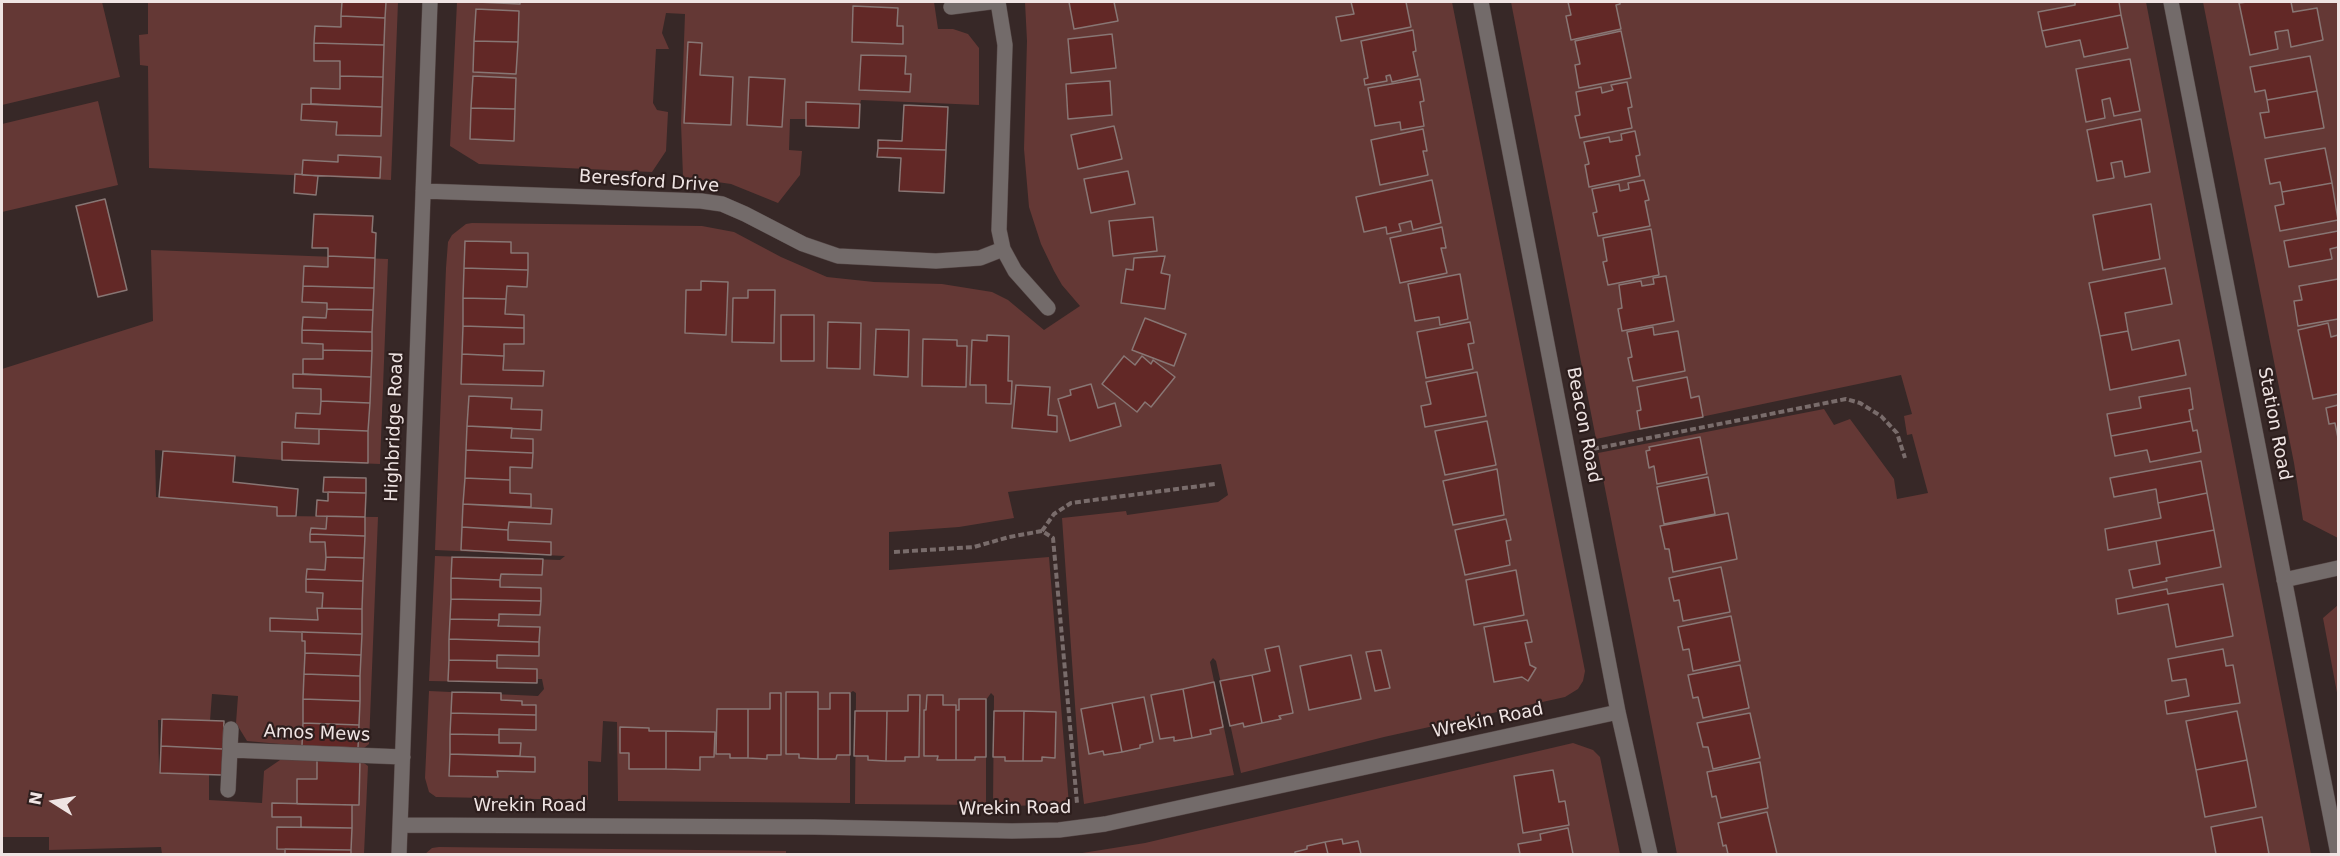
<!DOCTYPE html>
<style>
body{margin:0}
#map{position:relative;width:2340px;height:856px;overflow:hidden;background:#372827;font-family:"DejaVu Sans",sans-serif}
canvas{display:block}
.frame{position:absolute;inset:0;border:3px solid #efe4e3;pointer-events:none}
.north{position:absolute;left:24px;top:772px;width:60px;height:60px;-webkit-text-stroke:4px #2d1e1d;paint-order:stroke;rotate:281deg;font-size:16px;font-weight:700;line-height:24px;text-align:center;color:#efe4e3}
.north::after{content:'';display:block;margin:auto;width:21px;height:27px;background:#efe4e3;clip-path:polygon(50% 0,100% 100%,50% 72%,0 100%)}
</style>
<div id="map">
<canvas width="2340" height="856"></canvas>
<div class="frame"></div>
<div class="north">N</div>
</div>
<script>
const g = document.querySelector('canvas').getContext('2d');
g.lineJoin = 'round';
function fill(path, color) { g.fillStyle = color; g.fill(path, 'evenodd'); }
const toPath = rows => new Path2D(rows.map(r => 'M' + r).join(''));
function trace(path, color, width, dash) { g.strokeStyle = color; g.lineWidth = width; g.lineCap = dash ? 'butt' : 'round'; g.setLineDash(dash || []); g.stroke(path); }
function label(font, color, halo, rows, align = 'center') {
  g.font = font + ' "DejaVu Sans",sans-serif'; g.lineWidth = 4.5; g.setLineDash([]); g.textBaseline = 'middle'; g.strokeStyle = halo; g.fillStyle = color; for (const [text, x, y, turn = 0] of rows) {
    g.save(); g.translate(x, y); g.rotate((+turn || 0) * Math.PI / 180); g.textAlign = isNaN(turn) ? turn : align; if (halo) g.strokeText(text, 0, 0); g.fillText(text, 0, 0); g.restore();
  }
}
const green = toPath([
 [2,2,102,2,120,77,2,105],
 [148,2,398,2,391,180,149,168,148,66,140,65,139,35,148,34],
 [457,2,934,2,938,29,953,29,968,34,979,48,979,105,861,100,860,104,806,102,806,119,790,119,789,150,802,151,800,175,778,203,731,184,683,177,681,123,685,14,666,13,662,33,669,49,656,49,653,103,657,110,668,112,666,151,652,172,479,164,450,146],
 [1025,2,1452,2,1585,671,1583,681,1578,689,1565,697,1384,737,1241,773,1216,661,1213,658,1210,662,1234,775,1084,804,1079,762,1062,518,1126,511,1127,515,1218,502,1228,495,1221,464,1008,492,1014,518,959,527,889,532,889,570,1049,557,1069,805,993,806,994,696,991,693,986,700,986,805,855,804,856,693,853,691,850,693,850,803,618,801,617,722,603,721,601,762,588,761,588,800,436,797,429,792,425,778,429,691,538,696,544,689,542,679,538,679,537,683,429,681,435,556,560,560,565,556,435,550,446,268,448,242,452,235,466,224,472,223,702,226,734,232,781,257,827,277,874,282,942,284,992,292,1008,300,1044,330,1080,306,1062,285,1054,271,1041,244,1029,207,1024,149,1027,41],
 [1511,2,2146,2,2311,854,1677,854,1598,453,1824,409,1834,425,1850,419,1894,479,1897,499,1928,493,1912,434,1907,435,1904,416,1912,414,1901,375,1596,439],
 [2203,2,2338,2,2338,538,2303,520,2294,463],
 [98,101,118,185,2,212,2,124],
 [151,250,388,259,380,464,282,460,155,450,156,497,277,507,278,516,378,517,369,744,364,748,358,748,302,746,247,741,236,723,238,696,212,694,210,721,158,720,159,772,209,774,209,800,262,803,264,771,280,760,360,760,368,766,364,854,162,854,161,847,49,850,49,837,2,837,2,369,153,321],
 [2338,605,2338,698,2323,618],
 [1573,743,1593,750,1600,757,1620,854,1076,854,1145,843],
 [439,847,786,851,786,854,425,854,432,848]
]);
const building = toPath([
 [342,2,386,2,385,18,341,16,342,2],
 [477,2,520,2,520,4,477,2],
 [1069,2,1114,2,1118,21,1074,29,1069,2],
 [1351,2,1406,2,1411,27,1341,41,1336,17,1354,14,1351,2],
 [1568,2,1620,2,1620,4,1616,5,1621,29,1571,40,1566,16,1571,15,1568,2],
 [2075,2,2119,2,2121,15,2042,31,2038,12,2075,5,2075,2],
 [2247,2,2291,2,2293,12,2317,8,2323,40,2291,47,2288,30,2275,32,2278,49,2250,55,2239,3,2247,2],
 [853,6,898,8,897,26,903,26,903,44,852,42,853,6],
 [476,9,519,11,518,42,474,41,476,9],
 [2121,15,2128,48,2084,57,2080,40,2046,47,2042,31,2121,15],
 [341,16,385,18,384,45,314,43,315,26,341,27,341,16],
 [1413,30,1416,51,1413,52,1418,76,1392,82,1390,75,1386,76,1387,81,1365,85,1364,79,1368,78,1361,41,1413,30],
 [1621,31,1631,78,1579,88,1575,65,1580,64,1575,41,1621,31],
 [1112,34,1116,68,1071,73,1068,39,1112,34],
 [474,41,518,42,516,74,473,72,474,41],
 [688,42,702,43,700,75,733,77,731,125,684,123,688,42],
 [314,43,384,45,383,77,340,76,340,61,314,61,314,43],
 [861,55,906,56,905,74,911,74,910,92,859,90,861,55],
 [2310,56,2317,91,2267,100,2265,90,2255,92,2250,67,2310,56],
 [2130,59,2140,111,2114,116,2110,98,2102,100,2105,118,2086,122,2076,69,2130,59],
 [340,76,383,77,382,107,311,104,311,88,340,89,340,76],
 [473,76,516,78,515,109,471,108,473,76],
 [749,77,785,79,782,127,747,125,749,77],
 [1420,79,1424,101,1420,102,1424,126,1401,130,1400,122,1375,126,1368,88,1420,79],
 [1110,81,1112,115,1068,119,1066,84,1110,81],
 [1627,82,1632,107,1628,108,1632,128,1580,138,1575,116,1580,115,1576,92,1601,87,1602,93,1613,90,1611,85,1627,82],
 [2317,91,2324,128,2265,138,2260,113,2269,112,2267,100,2317,91],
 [806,102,860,104,859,128,806,126,806,102],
 [302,104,382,107,381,136,336,135,337,122,301,120,302,104],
 [904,105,948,107,946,150,878,148,878,140,902,141,904,105],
 [471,108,515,109,514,141,470,139,471,108],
 [2141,119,2150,172,2125,177,2122,161,2111,163,2114,178,2097,181,2087,130,2141,119],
 [1114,126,1122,159,1078,169,1071,135,1114,126],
 [1423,129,1427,151,1423,151,1428,175,1380,185,1371,140,1423,129],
 [1635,131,1640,155,1636,156,1640,176,1589,187,1585,165,1589,164,1584,142,1609,137,1610,142,1622,140,1621,134,1635,131],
 [878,148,946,150,944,193,899,191,901,158,877,157,878,148],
 [2325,148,2332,183,2282,192,2280,182,2270,184,2265,159,2325,148],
 [338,155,381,157,380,178,302,175,303,160,338,162,338,155],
 [1128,171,1135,204,1091,213,1084,179,1128,171],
 [295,174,318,176,316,195,294,193,295,174],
 [1432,180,1441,223,1413,230,1411,221,1399,224,1401,231,1387,234,1386,227,1364,232,1356,197,1432,180],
 [1644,180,1649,200,1645,201,1650,226,1598,236,1593,213,1597,212,1592,189,1619,184,1620,191,1629,189,1628,183,1644,180],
 [2332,183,2338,220,2280,231,2275,206,2284,204,2282,192,2332,183],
 [105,199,127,290,98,297,76,206,105,199],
 [2151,204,2160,259,2103,270,2093,215,2151,204],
 [314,214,373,216,372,232,376,233,375,258,328,256,328,248,312,248,314,214],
 [1153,217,1157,251,1113,256,1109,221,1153,217],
 [1442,227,1446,248,1441,248,1447,273,1400,283,1390,238,1442,227],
 [1651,229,1659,275,1608,285,1603,262,1607,261,1603,238,1651,229],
 [2338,231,2338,247,2330,249,2332,259,2289,267,2284,241,2338,231],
 [465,241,511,242,511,253,528,253,528,270,464,268,465,241],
 [328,256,375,258,374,288,303,286,304,266,328,267,328,256],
 [1165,256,1161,273,1170,275,1165,309,1121,303,1126,269,1133,270,1134,258,1165,256],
 [464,268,528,270,527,287,507,286,506,299,463,298,464,268],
 [2165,268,2172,304,2125,313,2128,331,2100,336,2089,283,2165,268],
 [1460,274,1468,319,1440,325,1439,317,1415,321,1408,284,1460,274],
 [1666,276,1674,321,1622,331,1618,309,1622,308,1619,285,1641,281,1642,286,1654,284,1653,278,1666,276],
 [2338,279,2338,319,2298,326,2294,301,2302,300,2299,286,2338,279],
 [701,281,728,282,726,335,685,333,686,290,701,290,701,281],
 [303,286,374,288,373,310,327,309,327,303,302,302,303,286],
 [748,290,775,290,774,343,732,342,733,298,748,298,748,290],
 [463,298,506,299,505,314,524,315,524,328,463,326,463,298],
 [327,309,373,310,372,332,302,330,303,317,326,318,327,309],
 [781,315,814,315,814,361,781,361,781,315],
 [1145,318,1186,334,1174,366,1132,350,1145,318],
 [828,322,861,323,860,369,827,368,828,322],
 [1470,322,1474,343,1468,344,1473,369,1426,378,1417,332,1470,322],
 [2328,323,2331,337,2338,335,2338,394,2313,399,2298,330,2328,323],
 [463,326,524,328,524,344,504,344,504,356,462,354,463,326],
 [1653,327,1654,335,1678,331,1685,371,1633,381,1628,358,1632,357,1627,332,1653,327],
 [876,329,909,330,908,377,874,375,876,329],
 [302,330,372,332,372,351,323,350,323,344,302,343,302,330],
 [2128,331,2132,350,2179,340,2186,375,2110,390,2100,336,2128,331],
 [987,335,1009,336,1008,381,1012,381,1011,404,986,403,986,385,970,385,972,340,987,341,987,335],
 [923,339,957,340,957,346,967,346,966,387,922,386,923,339],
 [323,350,372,351,371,377,303,374,303,359,323,359,323,350],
 [462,354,504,356,503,370,544,371,543,386,461,384,462,354],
 [1124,356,1135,365,1142,356,1151,364,1153,360,1175,377,1151,407,1145,402,1137,412,1102,384,1124,356],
 [1477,372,1486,416,1425,427,1421,406,1431,404,1426,382,1477,372],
 [293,374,371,377,370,403,321,401,321,389,293,388,293,374],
 [1687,377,1691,398,1699,396,1703,417,1640,429,1637,411,1641,410,1637,387,1687,377],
 [1091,384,1098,408,1115,403,1121,426,1070,441,1058,399,1071,395,1070,390,1091,384],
 [1016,385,1050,387,1048,415,1057,416,1057,432,1012,428,1016,385],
 [2190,388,2193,409,2189,410,2191,421,2111,436,2107,414,2141,408,2139,397,2190,388],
 [469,396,512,398,511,409,542,410,541,430,467,426,469,396],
 [321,401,370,403,368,431,295,428,296,413,320,414,321,401],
 [2338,405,2338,438,2335,423,2329,424,2326,408,2338,405],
 [1487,421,1496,465,1445,475,1435,431,1487,421],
 [2191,421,2193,431,2197,430,2201,452,2150,462,2147,450,2115,456,2111,436,2191,421],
 [467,426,512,428,511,438,533,439,533,453,466,450,467,426],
 [319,429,368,431,368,463,282,460,282,442,319,444,319,429],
 [1700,437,1707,474,1657,484,1654,466,1649,468,1646,451,1650,450,1649,447,1700,437],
 [466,450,533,453,532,468,510,467,510,480,465,478,466,450],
 [163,451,235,456,233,482,298,489,296,516,277,516,277,507,159,497,163,451],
 [2201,461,2207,493,2158,503,2156,489,2114,497,2110,478,2201,461],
 [1497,469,1504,515,1453,525,1443,481,1497,469],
 [324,477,366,478,366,493,323,492,324,477],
 [1708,477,1715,514,1664,524,1657,487,1708,477],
 [465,478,510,480,510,493,531,494,531,507,463,504,465,478],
 [328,492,366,493,365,517,316,516,317,500,328,501,328,492],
 [2207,493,2214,530,2108,550,2105,529,2161,518,2158,503,2207,493],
 [463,504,552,509,551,524,509,522,508,530,462,527,463,504],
 [1728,513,1737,559,1673,572,1669,549,1665,549,1660,526,1728,513],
 [327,516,365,517,365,536,310,534,311,528,326,529,327,516],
 [1506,519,1511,540,1506,541,1510,565,1465,575,1455,530,1506,519],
 [462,527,508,530,508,540,551,542,551,555,461,550,462,527],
 [2214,530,2221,567,2166,578,2167,581,2133,588,2129,570,2160,564,2156,541,2214,530],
 [310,534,365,536,364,558,326,557,325,542,310,542,310,534],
 [326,557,364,558,363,581,306,579,307,569,325,570,326,557],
 [452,557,543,559,542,575,501,574,500,580,451,578,452,557],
 [1721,567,1730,612,1683,621,1679,600,1674,601,1669,578,1721,567],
 [1516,570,1524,615,1474,625,1466,580,1516,570],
 [451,578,500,580,500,587,541,588,541,601,451,599,451,578],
 [306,579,363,581,362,609,322,608,323,593,306,592,306,579],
 [2223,584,2233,636,2176,647,2168,604,2118,614,2116,599,2167,589,2168,594,2223,584],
 [451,599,541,601,540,615,499,614,499,620,450,619,451,599],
 [317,608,362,609,362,634,270,631,270,618,318,620,317,608],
 [1731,616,1740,661,1693,671,1689,649,1683,650,1678,627,1731,616],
 [450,619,499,620,498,626,540,627,539,642,449,639,450,619],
 [1527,620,1532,642,1525,643,1530,665,1536,668,1528,681,1522,677,1494,682,1484,627,1527,620],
 [302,632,362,634,361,655,305,653,305,641,302,641,302,632],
 [449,639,539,642,539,656,497,655,497,661,449,660,449,639],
 [1279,646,1293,713,1279,716,1281,719,1262,723,1252,675,1270,671,1265,649,1279,646],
 [2223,649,2226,666,2233,665,2240,703,2167,714,2165,701,2189,696,2186,679,2172,681,2168,659,2223,649],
 [1381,650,1390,688,1375,691,1366,652,1381,650],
 [305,653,361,655,360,676,304,674,305,653],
 [1351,655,1361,699,1309,710,1300,666,1351,655],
 [449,660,497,661,497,668,537,669,537,683,448,681,449,660],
 [1740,665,1749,708,1703,718,1698,697,1693,698,1688,675,1740,665],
 [304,674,360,676,360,701,303,699,304,674],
 [1252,675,1262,723,1244,727,1243,723,1230,726,1220,681,1252,675],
 [1214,682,1223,727,1210,730,1211,734,1192,738,1183,689,1214,682],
 [1183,689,1192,738,1174,741,1174,737,1160,739,1151,695,1183,689],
 [452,692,501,693,501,700,522,701,522,705,536,705,536,715,451,713,452,692],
 [786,692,818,692,818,759,799,758,799,754,786,754,786,692],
 [770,693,781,693,781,755,767,755,767,759,748,758,748,709,770,709,770,693],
 [830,693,850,693,850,755,837,755,836,759,818,759,818,709,830,709,830,693],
 [908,695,920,695,919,757,905,757,905,761,886,761,887,711,908,711,908,695],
 [927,695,943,695,943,705,956,705,956,760,937,760,938,756,924,756,924,710,926,710,927,695],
 [1144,697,1153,742,1140,745,1140,748,1122,752,1112,703,1144,697],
 [303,699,360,701,359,725,303,723,303,699],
 [959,699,986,699,986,757,975,757,975,760,956,760,956,710,959,710,959,699],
 [1112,703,1122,752,1104,755,1103,751,1089,754,1081,709,1112,703],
 [717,709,748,709,748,758,730,758,730,754,716,754,717,709],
 [855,711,887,711,886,761,868,760,868,756,854,756,855,711],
 [994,711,1024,711,1023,761,1005,761,1005,757,993,757,994,711],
 [1024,711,1056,712,1055,758,1042,757,1042,761,1023,761,1024,711],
 [2237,711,2247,760,2196,770,2186,721,2237,711],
 [451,713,536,715,536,730,499,729,499,735,450,734,451,713],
 [1750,713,1760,758,1713,769,1708,747,1703,747,1697,723,1750,713],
 [162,719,224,721,223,749,161,746,162,719],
 [303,723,359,725,358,748,302,746,303,723],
 [620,727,649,728,649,731,666,731,666,769,629,769,629,753,620,753,620,727],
 [666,731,715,732,714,757,700,757,700,770,666,769,666,731],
 [450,734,499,735,499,743,521,743,520,756,450,754,450,734],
 [161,746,223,749,222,775,160,773,161,746],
 [450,754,535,757,535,772,497,771,498,777,449,776,450,754],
 [317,759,360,760,359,805,297,804,297,779,317,779,317,759],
 [2247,760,2256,807,2205,817,2196,770,2247,760],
 [1760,762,1768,808,1721,818,1716,796,1712,797,1707,772,1760,762],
 [1553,770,1559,802,1565,801,1569,825,1523,833,1514,776,1553,770],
 [272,803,352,805,352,828,301,827,301,817,272,817,272,803],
 [1767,812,1777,854,1728,854,1726,845,1723,846,1718,823,1767,812],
 [2262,817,2269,854,2216,854,2211,827,2262,817],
 [277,827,352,828,351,850,277,849,277,827],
 [1568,828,1573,854,1520,854,1518,844,1541,840,1540,834,1568,828],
 [1342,839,1343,844,1358,841,1361,854,1328,854,1325,842,1342,839],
 [1325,842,1328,854,1295,854,1295,852,1307,849,1307,846,1325,842],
 [285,849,351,850,351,854,285,854,285,849]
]);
const path = toPath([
 [1593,449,1846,399,1860,403,1881,416,1897,433,1905,458],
 [1042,531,1054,514,1071,503,1215,484],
 [894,552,974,547,1009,537,1042,531,1053,538,1077,803]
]);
const minor = toPath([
 [998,2,1005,45,999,230,1003,249,1015,271,1048,308],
 [1481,2,1618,712,1650,854],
 [2171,2,2338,854],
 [951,7,990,2],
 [423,191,701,201,722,204,745,214,803,244,838,256,936,261,980,258,1003,249],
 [2284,580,2338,568],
 [231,750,403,757],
 [228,790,231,729],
 [400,825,814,827,1012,831,1059,830,1105,824,1618,712],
 [399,854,430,2]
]);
const streetNames = [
 ["Beresford Drive",649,182,4],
 ["Station Road",2274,424,79],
 ["Beacon Road",1583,425,79],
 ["Highbridge Road",395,427,-88],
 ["Wrekin Road",1488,721,-12],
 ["Amos Mews",317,734,2],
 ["Wrekin Road",530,806],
 ["Wrekin Road",1015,809,-1]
];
fill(green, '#643835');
fill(building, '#622826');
trace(building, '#887674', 1.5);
trace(minor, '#544645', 16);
trace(path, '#796c6b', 4, [6, 3]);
trace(minor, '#736b6a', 15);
label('18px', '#efe4e3', '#2d1e1d', streetNames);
</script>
